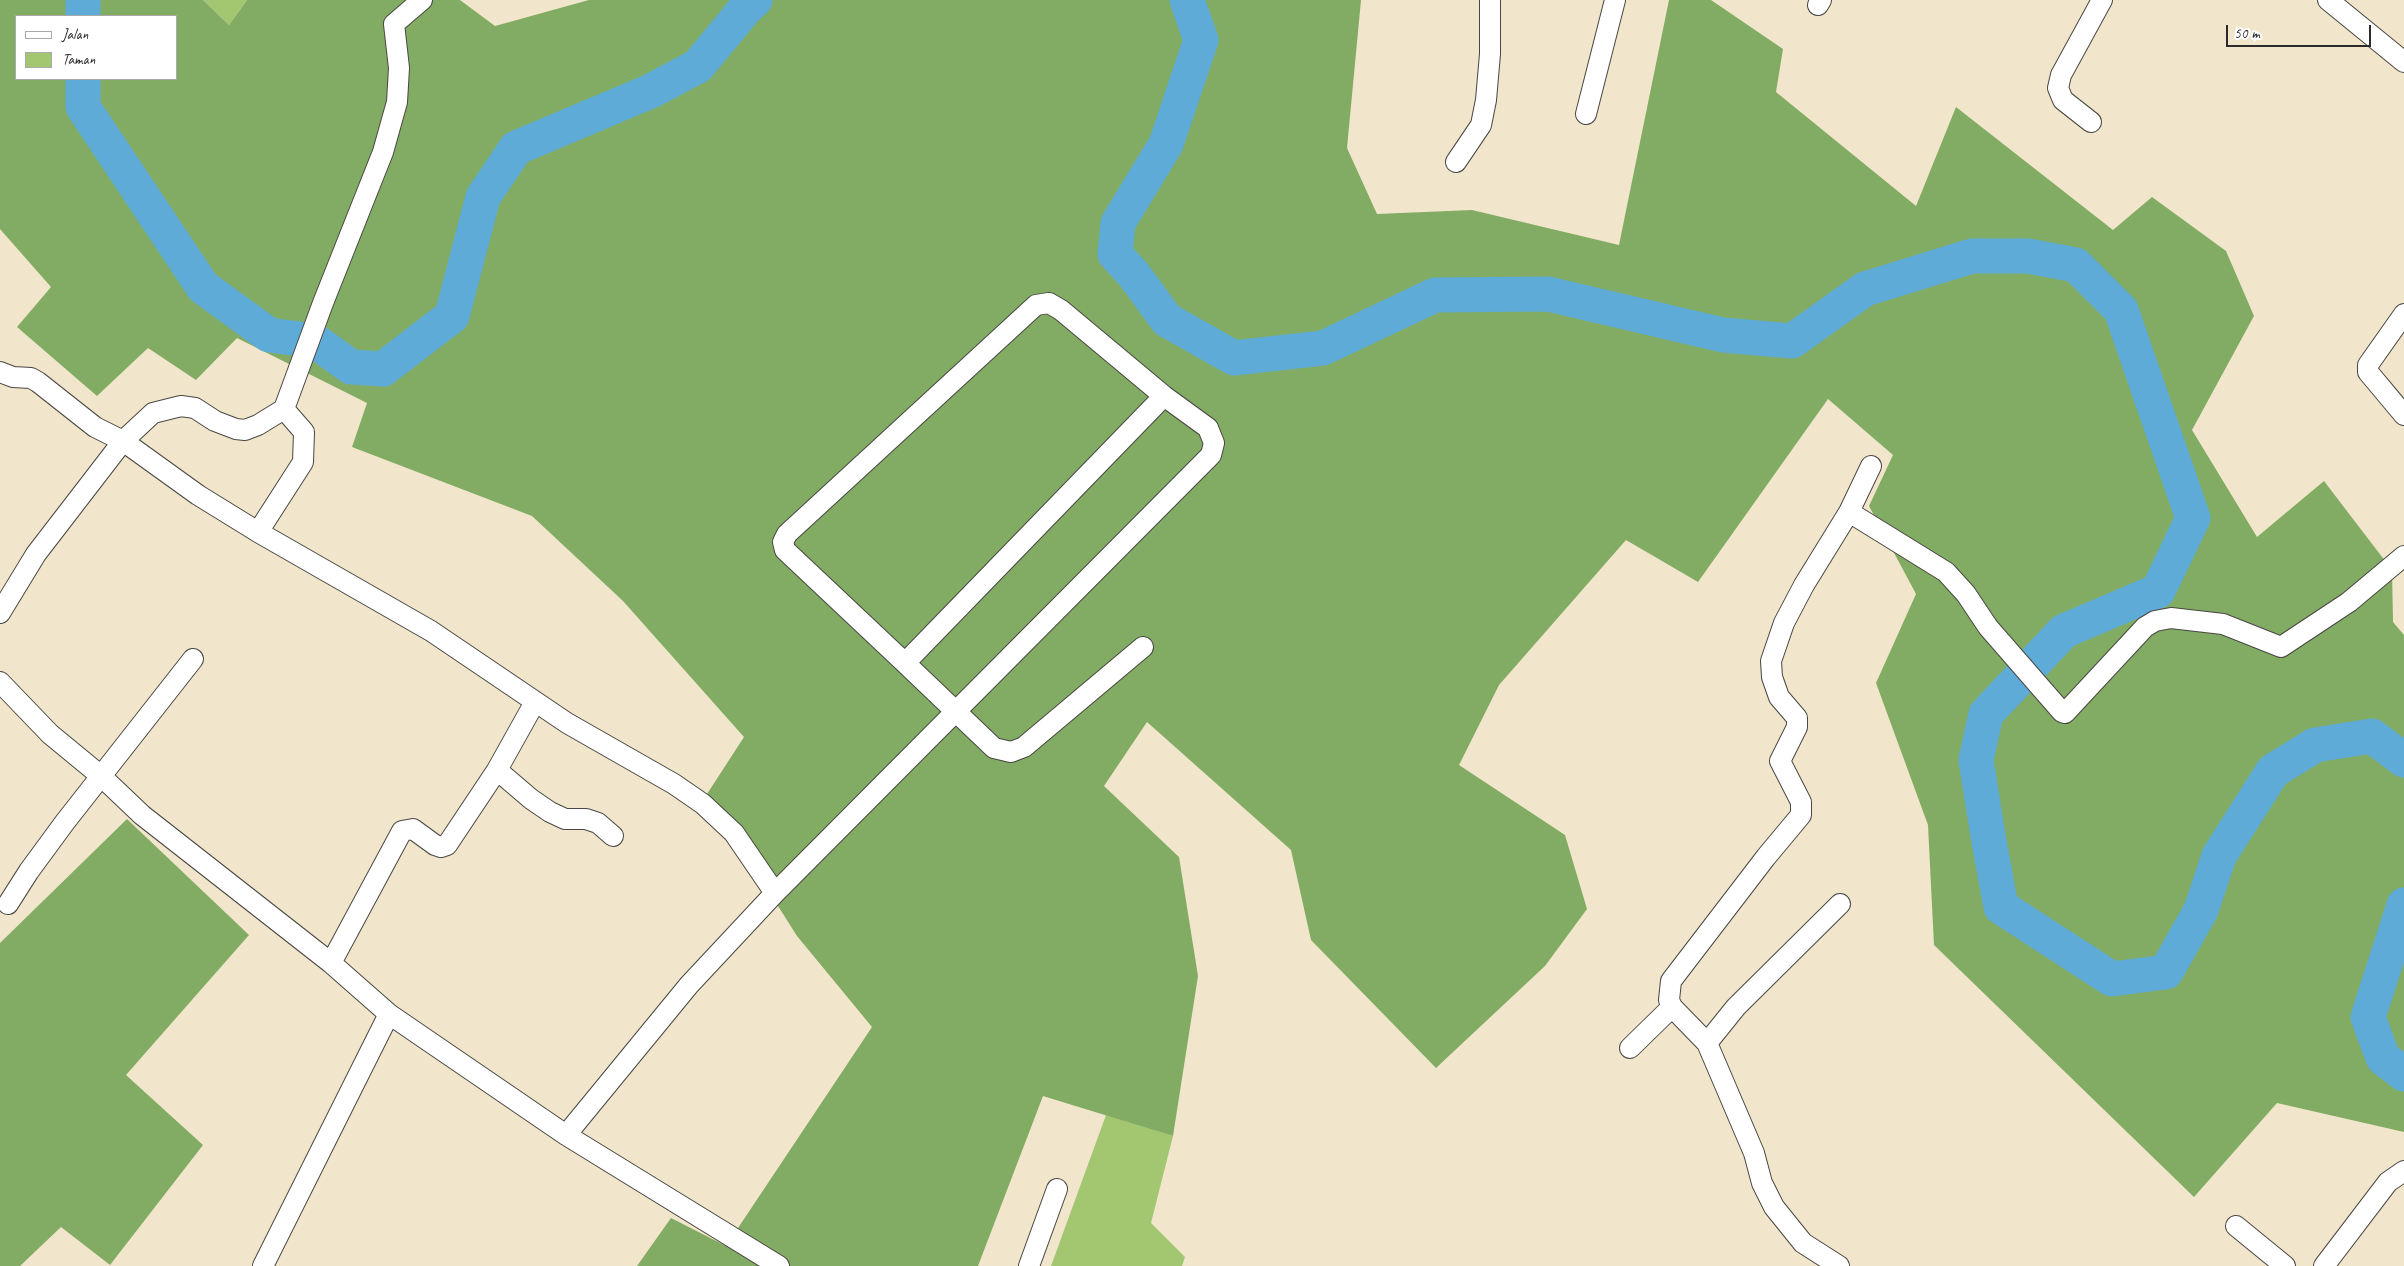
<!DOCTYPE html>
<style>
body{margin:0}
#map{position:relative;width:2404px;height:1266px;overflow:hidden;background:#f1e6cb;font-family:Caveat,sans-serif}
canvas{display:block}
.legend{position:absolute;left:15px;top:15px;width:162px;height:65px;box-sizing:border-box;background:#fff;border:1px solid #aaa;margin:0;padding:6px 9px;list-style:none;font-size:15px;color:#2b2b2b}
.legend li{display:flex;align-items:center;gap:10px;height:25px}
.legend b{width:25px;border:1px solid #aaa}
.scale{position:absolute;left:2226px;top:25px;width:145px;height:22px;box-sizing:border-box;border:2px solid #2b2b2b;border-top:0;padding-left:6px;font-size:15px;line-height:18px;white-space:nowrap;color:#2b2b2b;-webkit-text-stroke:4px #fff;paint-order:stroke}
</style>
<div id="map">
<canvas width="2404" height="1266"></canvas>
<ul class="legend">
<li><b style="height:6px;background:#fff"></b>Jalan</li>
<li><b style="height:14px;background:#a3c771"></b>Taman</li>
</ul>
<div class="scale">50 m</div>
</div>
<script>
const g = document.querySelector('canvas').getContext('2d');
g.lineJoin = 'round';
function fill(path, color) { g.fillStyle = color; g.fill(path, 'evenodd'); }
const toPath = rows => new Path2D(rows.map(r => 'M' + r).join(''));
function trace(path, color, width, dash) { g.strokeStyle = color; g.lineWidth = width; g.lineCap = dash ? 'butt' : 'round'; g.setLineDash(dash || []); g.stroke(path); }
const green = toPath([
 [203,0,247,0,229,25],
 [1106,1115,1173,1136,1151,1223,1185,1257,1182,1266,1051,1266]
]);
const forest = toPath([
 [0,0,203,0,229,25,247,0,460,0,495,26,589,0,1361,0,1347,148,1377,214,1472,210,1619,245,1669,0,1711,0,1783,49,1776,92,1916,206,1956,107,2113,230,2152,197,2226,251,2254,316,2192,430,2257,537,2324,481,2392,570,2393,622,2404,635,2404,1132,2277,1103,2194,1197,1934,945,1928,825,1876,683,1916,594,1869,506,1893,455,1828,399,1698,582,1626,540,1499,685,1459,765,1565,835,1587,909,1545,966,1436,1068,1311,940,1291,850,1147,722,1104,786,1179,857,1198,976,1173,1136,1043,1096,978,1266,637,1266,671,1218,726,1246,872,1027,797,936,707,794,744,737,623,601,532,516,352,447,367,403,237,338,196,380,148,348,97,396,17,327,51,287,0,229],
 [16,16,176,16,176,79,16,79],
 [127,819,249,935,126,1075,203,1145,110,1265,61,1227,20,1266,0,1266,0,943]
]);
const river = toPath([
 [1187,0,1201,40,1166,144,1118,223,1115,254,1134,275,1167,320,1234,358,1323,348,1435,295,1548,294,1723,335,1792,341,1865,289,1972,256,2028,256,2076,265,2121,310,2193,518,2158,591,2064,631,1986,714,1976,760,1988,836,2001,907,2112,979,2166,972,2201,910,2219,856,2273,771,2315,745,2372,736,2404,760],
 [83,16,83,0],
 [83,79,83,107,203,287,269,335,315,341,351,367,383,369,452,316,483,197,516,148,651,91,698,66,745,9,755,0],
 [2404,905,2368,1017,2383,1058,2404,1074]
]);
const street = toPath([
 [2328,0,2404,62],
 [1818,5,1821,0],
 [1586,114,1615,0],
 [2091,122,2063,100,2058,88,2061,75,2102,0],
 [1456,162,1481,125,1486,100,1490,54,1490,0],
 [2404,314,2368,365,2368,372,2404,415],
 [0,372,13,377,31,378,38,382,95,427,123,441,153,413,181,406,195,408,215,421,236,429,245,430,258,425,284,409],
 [1849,512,1946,572,1966,594,1988,627,2062,712,2065,713,2145,627,2155,621,2171,618,2223,624,2281,647,2349,602,2404,556],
 [258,532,303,462,304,432,284,409,323,303,383,152,397,102,399,68,394,24,422,0],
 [0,613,36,554,123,441,198,495,258,532,431,631,567,723,674,784,703,804,734,833,775,893],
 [1143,647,1024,747,1011,752,994,748,905,663,1164,396],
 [0,682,50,734,101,776,142,815,331,963,389,1014,566,1135,779,1266],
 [497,770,531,799,550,812,565,819,586,819,598,823,613,836],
 [8,904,29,871,65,822,193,659],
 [331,963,402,831,413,829,435,845,441,847,447,845,497,770,535,702],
 [1672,1007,1669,1000,1671,981,1766,857,1801,815,1801,802,1780,761,1797,727,1797,718,1779,697,1772,677,1771,661,1784,623,1804,585,1849,512,1871,466],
 [1630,1048,1672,1007,1707,1043],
 [566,1135,689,985,775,893,1211,455,1214,443,1208,428,1164,396,1061,310,1049,303,1036,305,787,534,783,542,785,550,905,663],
 [2236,1226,2285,1266],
 [263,1266,389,1014],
 [1029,1266,1057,1189],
 [1839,1266,1803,1243,1774,1207,1762,1183,1754,1153,1707,1043,1736,1007,1840,904],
 [2324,1266,2388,1182,2404,1171]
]);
fill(green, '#a3c771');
fill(forest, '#82ac63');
trace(river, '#5eabd7', 35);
trace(street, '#494743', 22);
trace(street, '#fff', 20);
</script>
